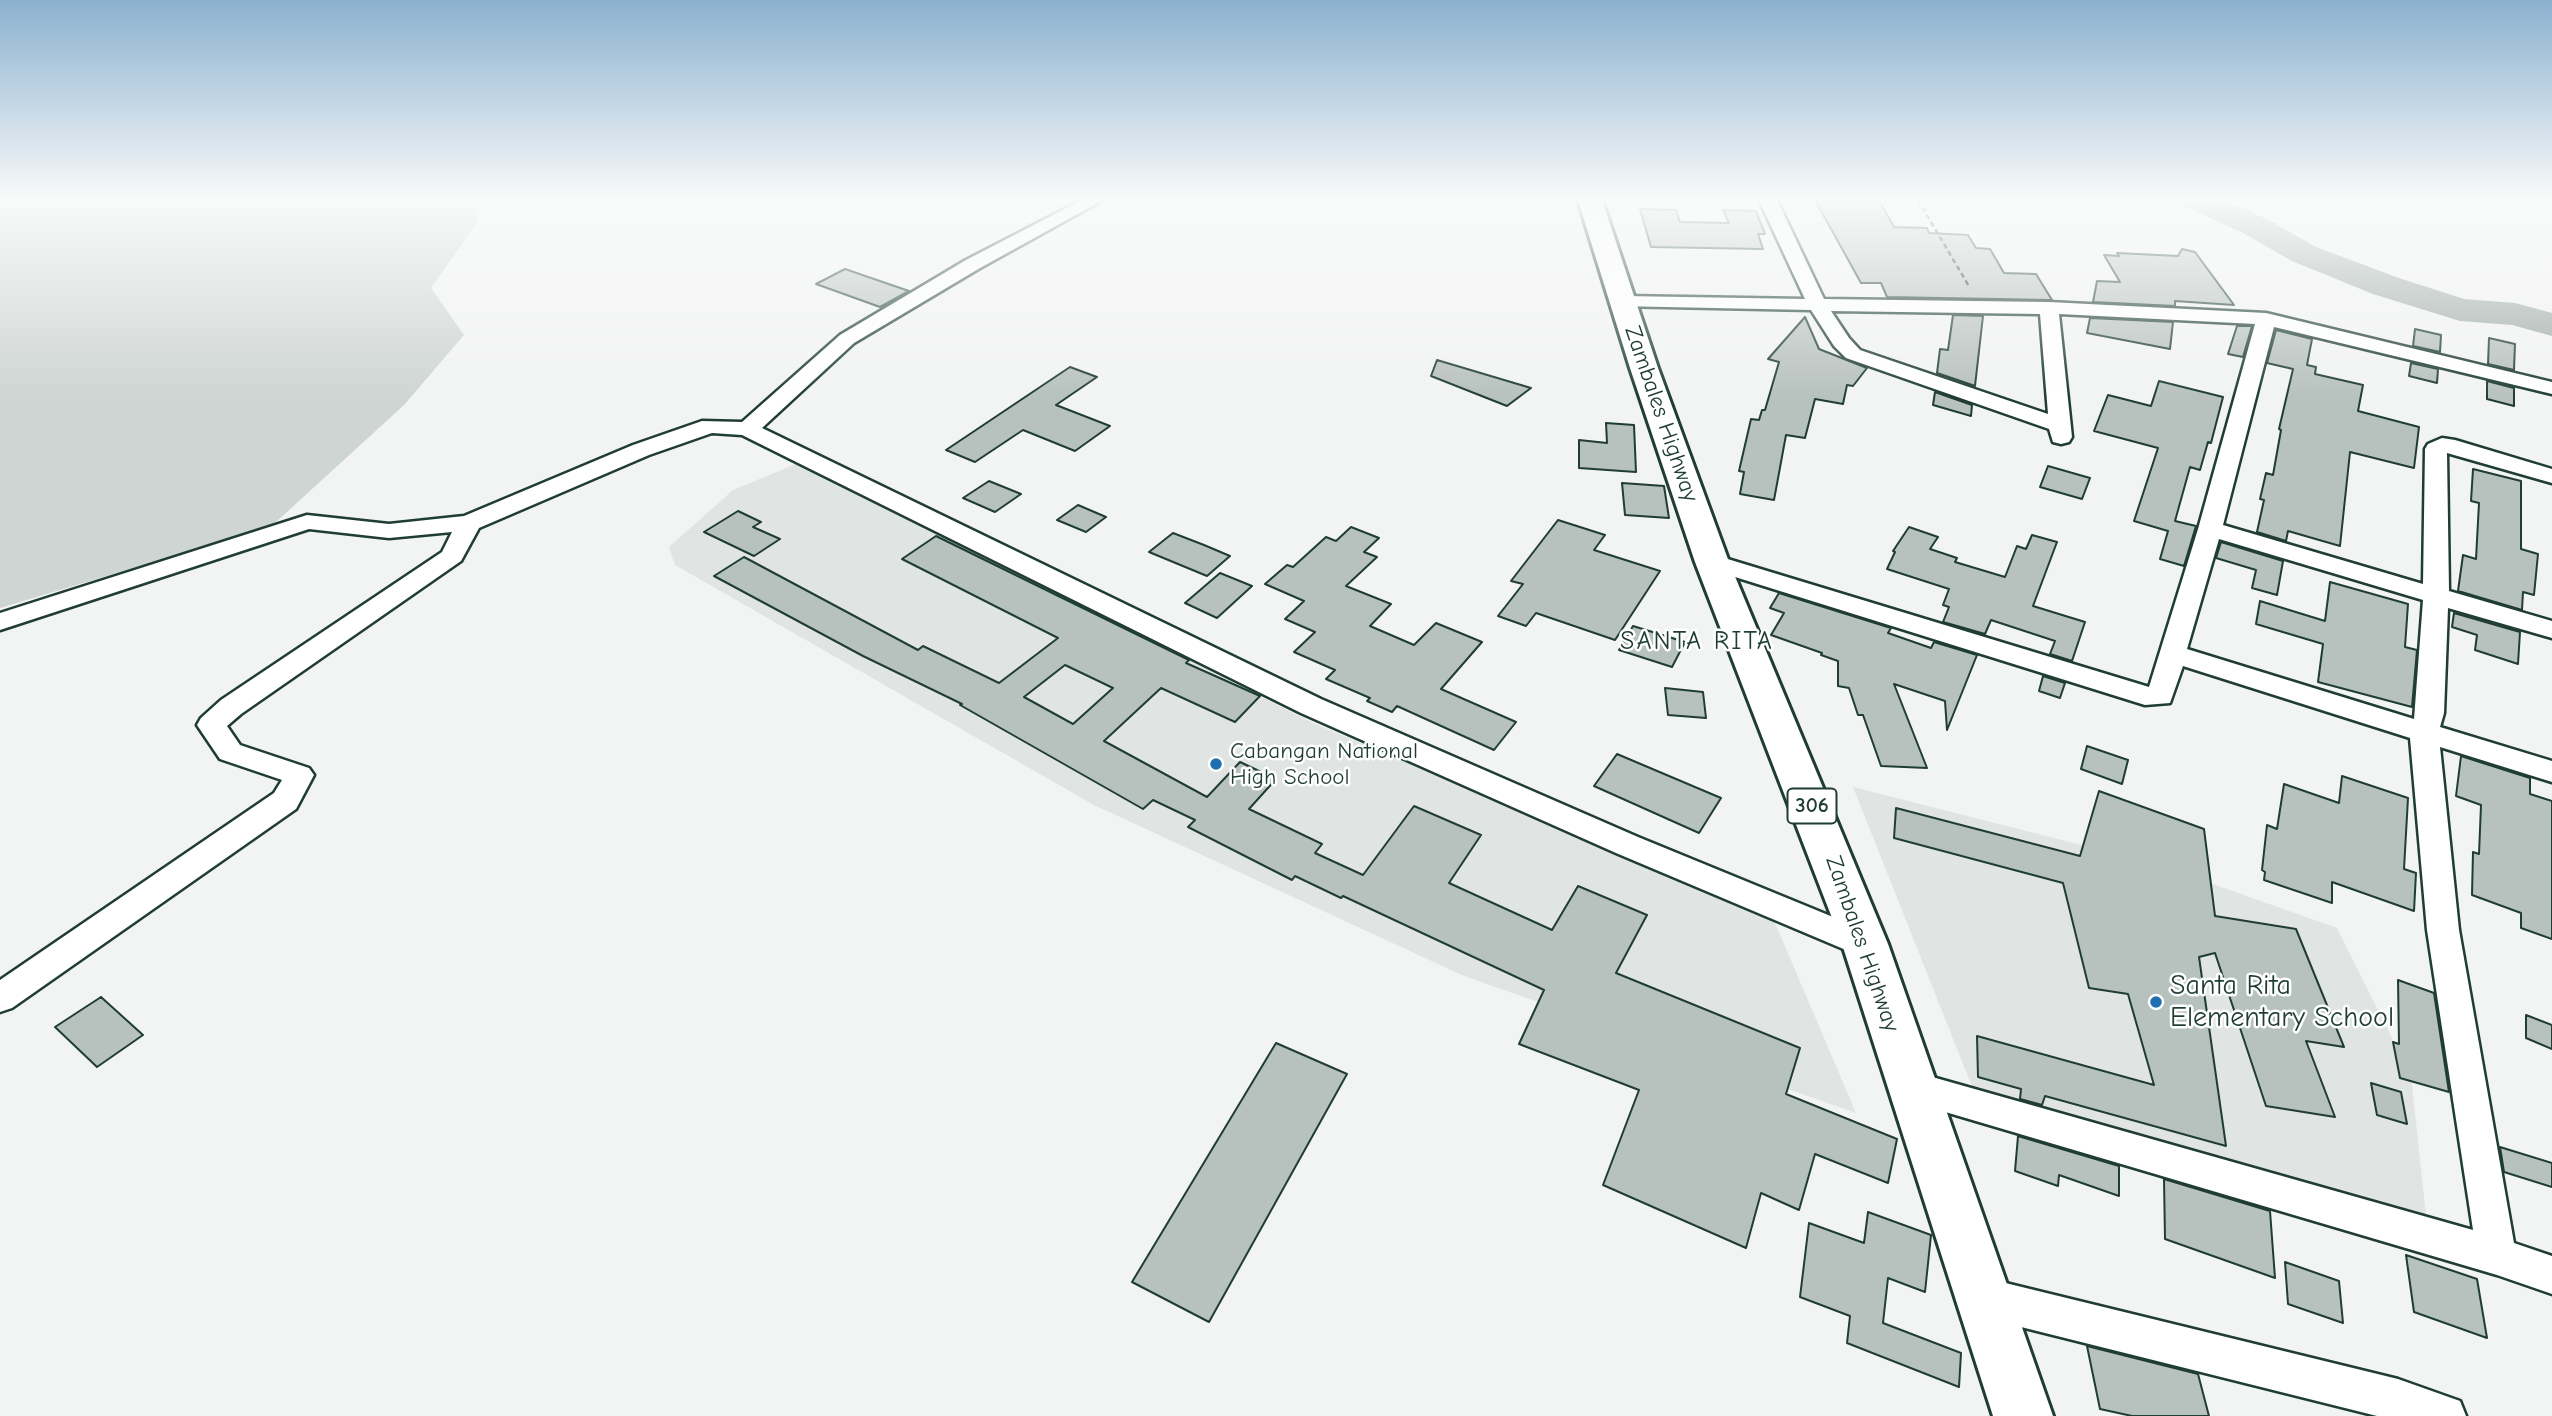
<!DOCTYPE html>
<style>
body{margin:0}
canvas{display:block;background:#f2f3f3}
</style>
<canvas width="2552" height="1416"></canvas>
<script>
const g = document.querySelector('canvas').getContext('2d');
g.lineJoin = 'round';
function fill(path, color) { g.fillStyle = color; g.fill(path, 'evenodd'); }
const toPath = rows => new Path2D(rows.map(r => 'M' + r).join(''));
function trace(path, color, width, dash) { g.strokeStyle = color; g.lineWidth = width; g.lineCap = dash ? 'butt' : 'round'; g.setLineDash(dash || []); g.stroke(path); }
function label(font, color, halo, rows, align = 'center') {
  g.font = font + ' "Comic Neue",sans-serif'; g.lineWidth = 5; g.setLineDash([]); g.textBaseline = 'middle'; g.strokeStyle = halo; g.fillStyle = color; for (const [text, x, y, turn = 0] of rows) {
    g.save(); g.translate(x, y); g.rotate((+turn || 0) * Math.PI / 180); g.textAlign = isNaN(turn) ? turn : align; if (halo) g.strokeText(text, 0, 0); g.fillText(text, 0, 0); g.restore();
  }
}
const built = toPath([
 [798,463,1313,723,1772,916,1856,1113,1464,976,1094,805,675,565,669,547,733,490],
 [1853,787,2156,864,2337,928,2411,1076,2427,1225,1973,1089]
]);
const green = toPath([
 [0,200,472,200,478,221,431,288,464,335,404,405,276,522,180,554,0,608]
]);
const river = toPath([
 [2181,200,2223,200,2267,219,2316,247,2399,278,2464,299,2515,303,2552,313,2552,336,2512,325,2460,321,2373,294,2292,261,2243,233,2186,207,2181,200]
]);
const building = toPath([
 [1815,200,1879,200,1894,227,1927,228,1929,233,1968,235,1976,248,1990,249,2004,273,2036,274,2052,300,1887,297,1881,283,1861,283,1815,200],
 [1640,209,1676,210,1680,222,1729,223,1723,210,1756,211,1765,234,1758,234,1763,249,1651,247,1640,209],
 [2182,249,2195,252,2234,305,2175,301,2175,306,2093,302,2097,281,2120,282,2104,255,2119,256,2117,253,2178,256,2182,249],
 [845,269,909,291,880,307,816,284,845,269],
 [1953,315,1983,316,1975,386,1937,373,1940,349,1948,350,1953,315],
 [1805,317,1819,349,1867,368,1853,386,1847,385,1843,404,1815,399,1805,438,1786,435,1774,500,1740,494,1744,472,1739,471,1751,419,1759,420,1762,410,1765,410,1779,362,1768,359,1805,317],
 [2090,318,2173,322,2170,349,2087,333,2090,318],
 [2237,326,2252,326,2243,357,2228,354,2237,326],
 [2415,329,2441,335,2440,352,2413,346,2415,329],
 [2276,330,2312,339,2307,365,2316,367,2315,374,2363,385,2358,411,2419,427,2414,468,2350,452,2340,546,2288,531,2286,541,2257,532,2264,500,2260,499,2266,473,2273,475,2281,430,2279,429,2293,369,2267,363,2276,330],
 [2489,338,2515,344,2514,370,2488,364,2489,338],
 [1437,360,1531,388,1507,406,1431,376,1437,360],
 [2411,363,2438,369,2437,383,2409,376,2411,363],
 [1070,367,1097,377,1056,405,1110,426,1075,451,1023,430,975,462,946,450,1070,367],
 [2159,381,2223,397,2211,443,2208,442,2200,470,2190,467,2175,521,2196,526,2184,566,2160,559,2168,531,2134,521,2158,448,2094,431,2108,395,2151,406,2159,381],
 [2487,381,2514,388,2514,406,2487,399,2487,381],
 [1935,392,1972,405,1971,416,1933,405,1935,392],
 [1606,423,1634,425,1636,472,1579,468,1579,440,1607,443,1606,423],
 [2048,466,2090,478,2082,499,2040,487,2048,466],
 [2473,469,2521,481,2521,549,2538,554,2534,595,2523,592,2522,610,2458,591,2463,555,2476,559,2479,503,2471,501,2473,469],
 [989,481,1021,494,995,512,963,498,989,481],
 [1622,483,1664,486,1669,518,1625,515,1622,483],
 [1078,505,1106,517,1086,532,1057,520,1078,505],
 [738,511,761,522,753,527,780,539,754,556,704,532,738,511],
 [1558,520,1605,535,1594,550,1660,571,1615,640,1536,613,1526,626,1498,616,1523,584,1511,581,1558,520],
 [1351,527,1379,538,1364,552,1377,557,1346,586,1391,604,1370,626,1414,645,1436,623,1482,642,1441,689,1516,722,1494,750,1397,706,1392,712,1367,701,1370,698,1326,679,1335,670,1294,652,1315,632,1285,619,1304,601,1265,584,1287,565,1293,567,1326,537,1336,541,1351,527],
 [1909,527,1938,537,1930,549,1957,558,1955,562,2005,577,2017,546,2026,549,2032,535,2057,542,2033,606,2085,622,2072,661,2050,654,2055,641,1991,620,1985,634,1943,622,1949,607,1943,605,1949,589,1887,569,1895,552,1893,551,1909,527],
 [1173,533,1204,545,1230,556,1207,576,1149,552,1173,533],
 [936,536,1189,660,1186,663,1260,696,1235,722,1161,688,1104,741,1207,797,1240,762,1276,779,1249,809,1322,844,1315,853,1363,875,1414,806,1481,835,1449,883,1552,930,1578,886,1647,915,1616,973,1800,1048,1786,1094,1897,1139,1888,1183,1815,1154,1799,1210,1761,1193,1746,1248,1603,1185,1639,1090,1519,1044,1544,990,1343,896,1341,898,1295,876,1292,880,1188,827,1195,820,1153,800,1143,809,960,705,962,704,863,656,714,576,744,557,918,650,923,646,999,683,1058,638,902,559,936,536],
 [1065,665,1113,688,1073,724,1024,697,1065,665],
 [2221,542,2283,561,2277,595,2252,588,2256,570,2216,558,2221,542],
 [1220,573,1252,586,1217,618,1185,603,1220,573],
 [2330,582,2408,604,2405,647,2417,650,2412,707,2318,682,2323,644,2256,624,2260,601,2325,621,2330,582],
 [1779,593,1891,628,1888,633,1931,648,1934,642,1977,655,1947,730,1945,701,1894,684,1927,768,1881,766,1863,715,1858,715,1849,688,1838,686,1838,661,1821,655,1822,653,1771,635,1784,613,1770,608,1779,593],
 [2454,613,2520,632,2518,664,2475,650,2477,635,2452,627,2454,613],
 [1633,626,1685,642,1672,667,1619,650,1633,626],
 [2043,676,2065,683,2060,698,2039,691,2043,676],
 [1665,688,1703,692,1706,718,1668,715,1665,688],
 [2087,746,2128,760,2122,784,2081,769,2087,746],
 [1617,754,1721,798,1699,833,1594,786,1617,754],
 [2461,756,2530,778,2530,794,2552,801,2552,939,2521,928,2521,913,2472,895,2473,852,2479,854,2481,805,2456,796,2461,756],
 [2342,776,2408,798,2404,869,2416,873,2414,911,2332,882,2332,903,2264,880,2265,872,2262,870,2267,825,2277,829,2284,784,2339,803,2342,776],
 [2099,791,2204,829,2215,916,2296,929,2344,1047,2306,1041,2335,1117,2266,1106,2215,953,2199,957,2226,1146,2045,1096,2042,1105,2020,1099,2021,1089,1978,1077,1977,1036,2154,1085,2128,994,2089,988,2063,883,1894,838,1896,808,2080,856,2099,791],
 [2398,980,2434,993,2449,1092,2400,1078,2393,1042,2399,1044,2398,980],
 [101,997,143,1035,97,1067,55,1027,101,997],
 [2526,1015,2552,1025,2552,1049,2526,1038,2526,1015],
 [1276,1043,1347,1074,1209,1322,1132,1282,1276,1043],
 [2371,1083,2401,1092,2407,1124,2377,1115,2371,1083],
 [2018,1136,2119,1166,2119,1196,2059,1175,2058,1186,2015,1171,2018,1136],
 [2500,1147,2552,1163,2552,1187,2504,1172,2500,1147],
 [2164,1179,2270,1211,2275,1278,2165,1239,2164,1179],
 [1868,1212,1931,1235,1925,1292,1888,1278,1883,1323,1961,1353,1959,1387,1847,1343,1850,1316,1800,1297,1809,1223,1864,1243,1868,1212],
 [2406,1255,2477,1279,2487,1338,2414,1312,2406,1255],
 [2285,1262,2339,1281,2343,1323,2288,1304,2285,1262],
 [2087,1346,2198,1374,2209,1416,2132,1416,2100,1409,2087,1346]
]);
const path = toPath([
 [1918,200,1970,288]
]);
const minor = toPath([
 [1082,200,1103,200,980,268,854,343,762,428,1321,699,1638,837,1877,935,1881,944,1877,953,1865,957,1853,953,1616,853,1301,713,742,435,712,433,649,455,479,528,461,561,241,714,227,726,240,745,309,768,314,775,296,809,12,1008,0,1012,0,980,274,793,282,780,220,759,197,725,201,718,221,700,442,552,452,532,389,538,309,529,0,630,0,613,307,515,389,524,464,516,633,445,702,421,742,422,840,335,966,260,1082,200],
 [1759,200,1777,200,1824,299,2049,302,2266,313,2552,382,2552,394,2274,327,2223,525,2423,584,2425,449,2428,444,2442,438,2455,440,2552,469,2552,483,2447,453,2449,591,2552,621,2552,638,2448,608,2444,713,2440,727,2552,761,2552,782,2440,747,2459,930,2514,1243,2552,1256,2552,1294,2497,1275,1898,1098,1893,1087,1898,1076,1911,1071,2473,1230,2427,930,2410,738,2183,666,2170,703,2145,705,1703,567,1700,562,1703,557,1712,554,1721,557,2149,687,2198,529,2255,324,2059,314,2072,437,2069,442,2061,444,2053,442,2049,429,1846,358,1834,346,1811,310,1617,306,1614,302,1617,298,1624,296,1805,299,1759,200],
 [1831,311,2040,314,2048,414,1860,350,1849,338,1831,311],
 [2219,539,2423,600,2414,719,2187,649,2219,539],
 [1985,1278,2398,1379,2460,1401,2466,1416,2377,1416,1985,1318,1971,1312,1965,1298,1971,1284,1985,1278]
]);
const primary = toPath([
 [1578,200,1602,200,1658,368,1729,562,1888,944,2053,1416,1993,1416,1842,944,1695,562,1630,368,1578,200]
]);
const markers = [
 [1216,764,7,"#1f6fb2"],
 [2156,1002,7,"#1f6fb2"]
];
const shields = [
 [1812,806,49]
];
const shieldNames = [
 ["306",1812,806]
];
const streetNames = [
 ["Zambales Highway",1661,414,71],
 ["Zambales Highway",1862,944,71]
];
const poiNames = [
 ["Cabangan National",1230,751],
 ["High School",1230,777]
];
const quarterNames = [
 ["SANTA RITA",1697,642]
];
const nearPoinames = [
 ["Santa Rita",2170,986],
 ["Elementary School",2170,1018]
];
fill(built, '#e0e4e3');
fill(green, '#ced5d3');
fill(river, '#a1adaa');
fill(building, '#b7c1bd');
trace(building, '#1f3d34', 2);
trace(minor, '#1f3d34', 5);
trace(primary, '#1f3d34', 6);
trace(path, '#1f3d34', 2.5, [5, 3.5]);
fill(minor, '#fff');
fill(primary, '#fff');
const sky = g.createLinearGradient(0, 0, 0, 398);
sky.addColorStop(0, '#8bb1cf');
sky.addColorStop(0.5, '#f9fafa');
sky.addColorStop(1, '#f9fafa00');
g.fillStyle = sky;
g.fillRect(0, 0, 2552, 398);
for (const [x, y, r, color] of markers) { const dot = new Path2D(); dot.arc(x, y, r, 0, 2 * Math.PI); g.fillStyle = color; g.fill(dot); trace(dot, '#fff', 2.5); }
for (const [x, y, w] of shields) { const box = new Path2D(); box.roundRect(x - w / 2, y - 17.5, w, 35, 5); g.fillStyle = '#fff'; g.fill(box); trace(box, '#1f3d34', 2); }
label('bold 21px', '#1f3d34', null, shieldNames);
label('23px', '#1f3d34', '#fff', streetNames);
label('23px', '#1f3d34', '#fff', poiNames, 'left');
g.letterSpacing = '2px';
label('26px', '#1f3d34', '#fff', quarterNames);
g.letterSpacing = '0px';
label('28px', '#1f3d34', '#fff', nearPoinames, 'left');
</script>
